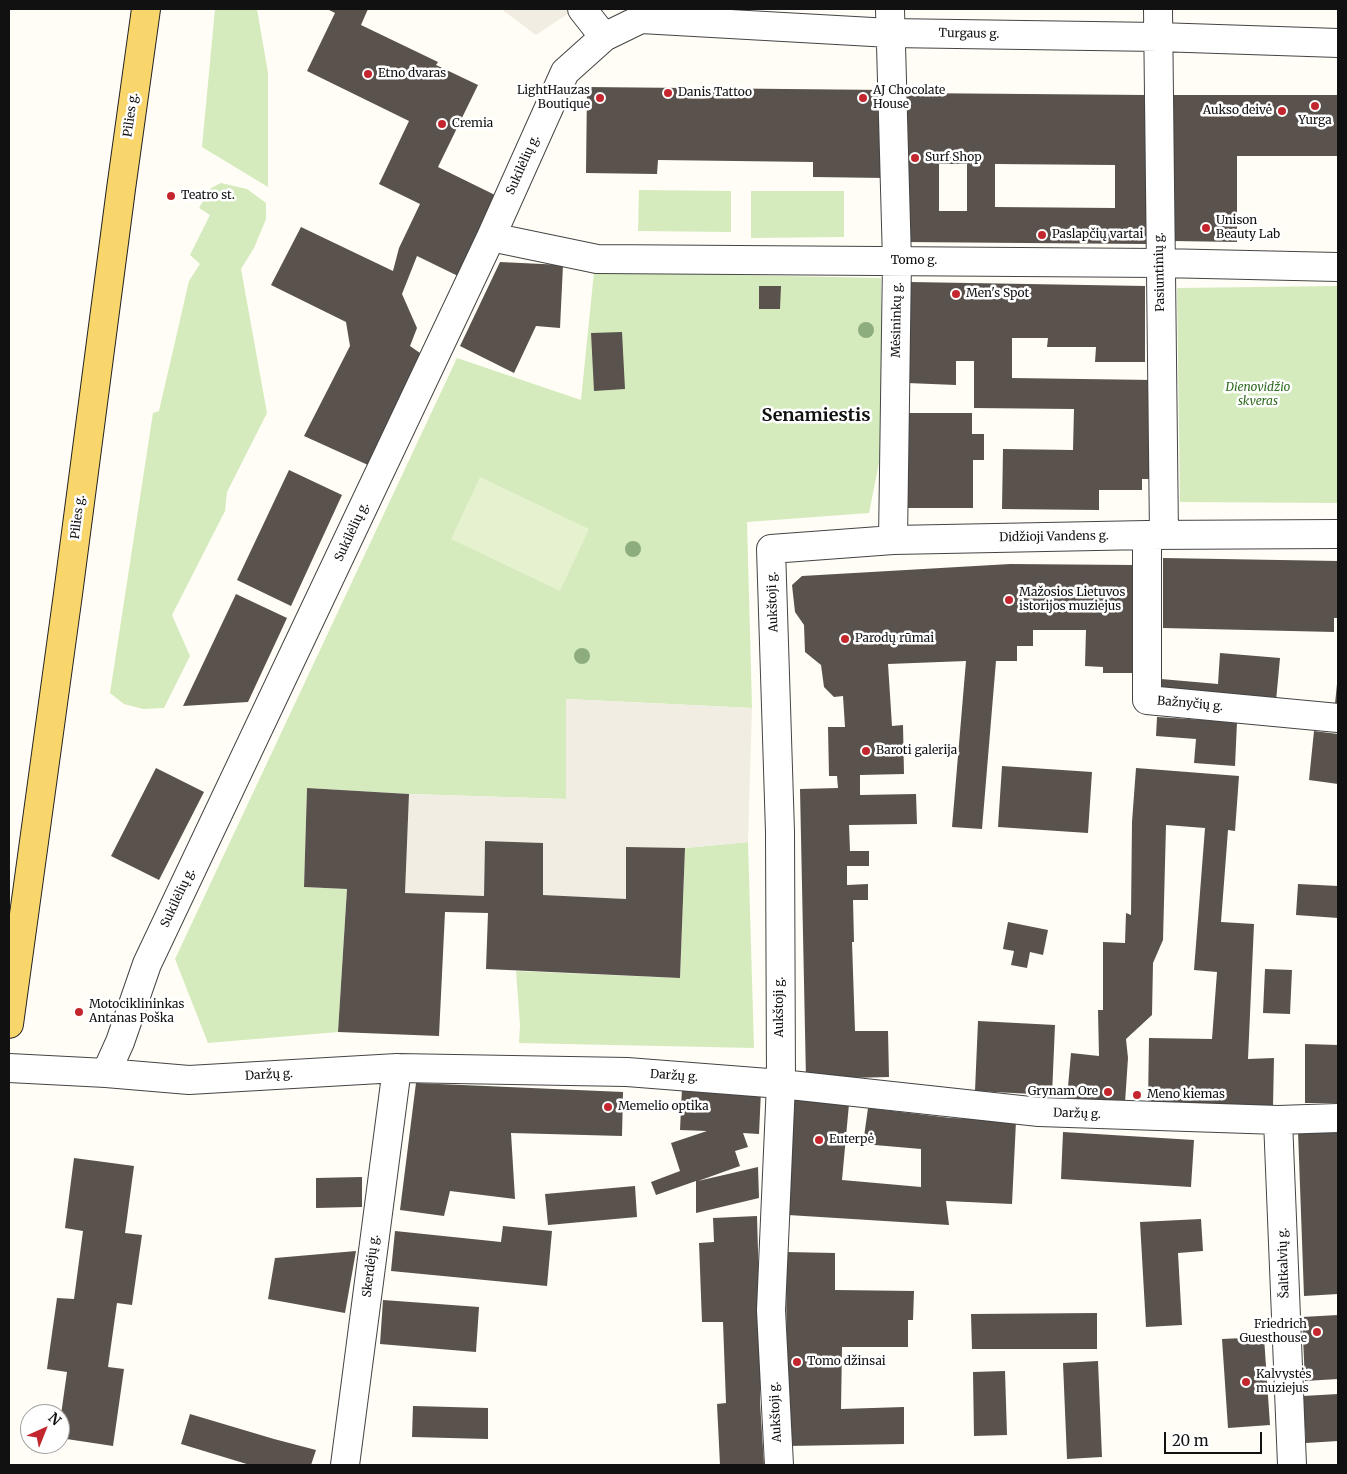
<!DOCTYPE html>
<meta charset="utf-8">
<style>
body{margin:0}
#map{position:relative;width:1347px;height:1474px;overflow:hidden;background:#fffdf5;font-family:Merriweather,serif}
canvas{display:block}
.frame{position:absolute;inset:0;border:10px solid #111;pointer-events:none}
.north{position:absolute;left:20px;top:1404px;width:50px;height:50px;box-sizing:border-box;background:#fff;border:1px solid #a0a0a0;border-radius:50%;rotate:44deg;font-size:14px;font-weight:700;line-height:20px;text-align:center;color:#111}
.north::after{content:'';display:block;margin:auto;width:18px;height:22px;background:#c4262e;clip-path:polygon(50% 0,100% 100%,50% 72%,0 100%)}
.scale{position:absolute;left:1164px;top:1432px;width:98px;height:22px;box-sizing:border-box;border:2px solid #111;border-top:0;padding-left:6px;font-size:15px;line-height:18px;white-space:nowrap;color:#111;-webkit-text-stroke:4px #fff;paint-order:stroke}
</style>
<div id="map">
<canvas width="1347" height="1474"></canvas>
<div class="frame"></div>
<div class="north">N</div>
<div class="scale">20 m</div>
</div>
<script>
const g = document.querySelector('canvas').getContext('2d');
g.lineJoin = 'round';
function fill(path, color) { g.fillStyle = color; g.fill(path, 'evenodd'); }
const toPath = rows => new Path2D(rows.map(r => 'M' + r).join(''));
function trace(path, color, width, dash) { g.strokeStyle = color; g.lineWidth = width; g.lineCap = dash ? 'butt' : 'round'; g.setLineDash(dash || []); g.stroke(path); }
function label(font, color, halo, rows, align = 'center') {
  g.font = font + ' Merriweather,serif'; g.lineWidth = 5; g.setLineDash([]); g.textBaseline = 'middle'; g.strokeStyle = halo; g.fillStyle = color; for (const [text, x, y, turn = 0] of rows) {
    g.save(); g.translate(x, y); g.rotate((+turn || 0) * Math.PI / 180); g.textAlign = isNaN(turn) ? turn : align; if (halo) g.strokeText(text, 0, 0); g.fillText(text, 0, 0); g.restore();
  }
}
const green = toPath([
 [215,9,257,9,268,73,268,187,202,147],
 [221,183,247,189,266,203,266,219,254,248,241,269,267,413,227,492,225,511,172,615,190,656,164,708,143,709,124,704,110,693,153,413,159,411,189,281,200,264,190,255,210,215,199,208,211,188],
 [639,190,731,191,731,232,638,231],
 [751,191,844,191,844,237,751,238],
 [594,272,881,278,882,448,869,513,747,522,752,708,566,699,566,799,409,794,307,788,304,887,347,889,338,1032,208,1043,175,959,457,358,581,400],
 [1338,286,1338,503,1180,502,1177,288],
 [748,842,754,1048,519,1043,520,1025,516,971,680,978,685,848]
]);
const pitch = toPath([
 [480,477,589,529,560,591,451,539]
]);
const plaza = toPath([
 [501,9,575,9,536,35],
 [566,699,752,708,748,842,685,848,626,847,626,899,543,895,543,843,485,841,484,896,405,893,409,794,566,799]
]);
const building = toPath([
 [327,9,368,9,361,25,438,62,436,65,478,85,438,167,497,196,458,276,417,256,402,294,417,328,410,346,420,353,368,465,304,436,350,346,346,322,271,285,301,227,393,271,399,248,420,204,379,184,409,121,307,71,335,13],
 [587,87,886,90,885,178,813,177,813,162,658,160,657,174,586,173],
 [906,93,1147,95,1146,244,905,242],
 [939,164,967,164,967,211,939,211],
 [995,164,1115,165,1115,208,995,207],
 [1173,95,1338,95,1338,156,1237,156,1237,242,1173,241],
 [500,262,563,265,560,328,536,326,514,373,460,346],
 [910,282,1145,286,1145,362,1095,362,1096,347,1047,347,1048,338,1012,338,1012,378,1153,380,1152,479,1142,479,1142,490,1099,490,1099,510,1002,509,1003,449,1073,450,1074,409,974,408,974,361,956,361,956,385,907,383],
 [759,286,781,286,780,309,759,309],
 [622,332,625,389,594,391,591,333],
 [905,413,972,413,972,434,984,434,984,460,973,460,973,508,905,508],
 [289,470,342,495,291,606,237,580],
 [1163,558,1338,561,1338,618,1334,618,1334,632,1163,628],
 [1010,564,1134,565,1134,673,1103,673,1103,667,1085,666,1086,630,1033,630,1033,646,1017,646,1017,661,996,661,982,829,952,827,966,661,888,664,892,726,903,725,904,774,860,775,860,795,916,794,917,824,849,825,850,851,869,851,869,866,847,866,847,885,868,884,868,900,853,900,854,942,852,942,855,1031,888,1031,889,1077,806,1079,800,789,838,788,837,776,829,776,828,727,845,727,843,696,834,697,824,687,821,665,805,652,804,625,795,612,792,585,802,576],
 [236,594,287,618,248,702,183,706],
 [1220,653,1280,658,1276,701,1160,691,1161,679,1218,684],
 [1337,684,1338,684,1338,704,1335,704],
 [1157,717,1237,722,1235,766,1194,763,1196,739,1156,736],
 [1314,731,1338,734,1338,784,1309,780],
 [1002,766,1092,772,1088,833,998,827],
 [156,768,204,792,159,880,111,856],
 [1136,768,1239,776,1235,831,1228,830,1221,922,1254,924,1248,1059,1274,1058,1273,1106,1148,1104,1149,1038,1212,1039,1217,972,1194,970,1205,828,1166,825,1163,940,1153,963,1152,1015,1126,1039,1128,1058,1125,1103,1067,1098,1071,1053,1099,1056,1098,1010,1103,1010,1103,942,1125,943,1126,913,1131,915,1132,822],
 [307,788,409,794,405,893,484,896,485,841,543,843,543,895,626,899,626,847,685,848,680,978,486,969,488,913,445,912,439,1036,338,1032,347,889,304,887],
 [1298,884,1338,886,1338,918,1296,915],
 [1008,922,1048,930,1043,955,1030,952,1027,968,1011,965,1014,951,1003,949],
 [1265,969,1292,970,1290,1014,1263,1013],
 [978,1021,1055,1025,1052,1095,975,1091],
 [1305,1044,1338,1045,1338,1103,1305,1103],
 [416,1083,623,1092,622,1136,511,1133,515,1199,450,1191,444,1216,400,1210],
 [682,1088,761,1091,759,1134,743,1133,748,1147,735,1151,740,1166,698,1181,758,1167,759,1198,696,1213,696,1181,656,1195,651,1182,680,1171,671,1143,707,1131,680,1130],
 [795,1098,849,1104,842,1180,921,1187,921,1149,863,1144,868,1108,951,1118,1016,1121,1012,1204,946,1201,949,1225,788,1215],
 [1338,1130,1338,1294,1304,1296,1298,1131],
 [1063,1132,1194,1140,1191,1187,1061,1179],
 [74,1158,134,1166,125,1233,142,1235,132,1305,117,1303,108,1367,124,1369,113,1446,60,1438,60,1422,67,1372,47,1369,57,1298,74,1299,83,1231,65,1228],
 [362,1177,362,1207,316,1208,316,1178],
 [635,1186,637,1217,548,1225,545,1194],
 [757,1216,760,1320,760,1402,764,1465,720,1465,717,1404,726,1403,723,1322,702,1322,699,1243,714,1242,713,1218],
 [1201,1219,1203,1251,1178,1253,1182,1325,1146,1327,1140,1222],
 [503,1226,552,1231,547,1286,391,1271,395,1231,501,1242],
 [356,1251,345,1313,268,1299,275,1258],
 [786,1252,835,1253,835,1290,914,1291,913,1320,908,1320,908,1347,842,1347,841,1409,904,1407,904,1444,787,1446],
 [383,1300,479,1307,476,1352,380,1344],
 [1097,1313,1097,1349,972,1349,971,1314],
 [1338,1315,1338,1379,1305,1381,1302,1317],
 [1264,1337,1270,1425,1228,1428,1222,1339],
 [1098,1361,1102,1457,1067,1459,1063,1363],
 [1005,1371,1007,1435,974,1436,973,1372],
 [1338,1394,1338,1441,1306,1443,1303,1396],
 [413,1406,488,1408,488,1439,412,1437],
 [190,1414,274,1439,316,1450,311,1465,250,1465,181,1444]
]);
const minor = toPath([
 [582,9,604,37],
 [890,9,897,261,893,540],
 [1158,9,1164,535],
 [491,237,597,259,1160,263,1338,267],
 [1147,535,1147,700,1338,718],
 [9,1068,106,1073,189,1080,397,1068,627,1072,781,1084,1039,1112,1278,1120,1338,1118],
 [106,1073,120,1042,147,964,491,237,565,72,604,37,641,19,890,33,1158,37,1338,43],
 [1278,1120,1292,1465],
 [345,1465,397,1068],
 [779,1465,771,1310,781,1084,780,832,771,549,893,540,1147,535,1338,534]
]);
const primary = toPath([
 [9,1024,68,594,121,189,146,9]
]);
const trees = [
 [866,330],
 [633,549],
 [582,656]
];
const markers = [
 [368,74,5,"#c4262e"],
 [668,93,5,"#c4262e"],
 [600,98,5,"#c4262e"],
 [863,98,5,"#c4262e"],
 [1315,106,5,"#c4262e"],
 [1282,111,5,"#c4262e"],
 [442,124,5,"#c4262e"],
 [915,158,5,"#c4262e"],
 [171,196,5,"#c4262e"],
 [1206,228,5,"#c4262e"],
 [1042,235,5,"#c4262e"],
 [956,294,5,"#c4262e"],
 [1009,600,5,"#c4262e"],
 [845,639,5,"#c4262e"],
 [866,751,5,"#c4262e"],
 [79,1012,5,"#c4262e"],
 [1108,1092,5,"#c4262e"],
 [1137,1095,5,"#c4262e"],
 [608,1107,5,"#c4262e"],
 [819,1140,5,"#c4262e"],
 [1317,1332,5,"#c4262e"],
 [797,1362,5,"#c4262e"],
 [1246,1382,5,"#c4262e"]
];
const streetNames = [
 ["Turgaus g.",969,34,1],
 ["Pilies g.",131,115,-82],
 ["Sukilėlių g.",523,165,-66],
 ["Tomo g.",914,261],
 ["Pasiuntinių g.",1160,272,-91],
 ["Mėsininkų g.",897,320,-89],
 ["Pilies g.",78,517,-83],
 ["Sukilėlių g.",352,532,-65],
 ["Didžioji Vandens g.",1054,537,-1],
 ["Aukštoji g.",773,602,-92],
 ["Bažnyčių g.",1190,704,5],
 ["Sukilėlių g.",178,898,-65],
 ["Aukštoji g.",780,1007,-90],
 ["Daržų g.",269,1075,-3],
 ["Daržų g.",674,1076,4],
 ["Daržų g.",1077,1114,2],
 ["Šaltkalvių g.",1284,1263,-92],
 ["Skerdėjų g.",371,1266,-83],
 ["Aukštoji g.",776,1412,-93]
];
const poiNames = [
 ["Etno dvaras",378,74],
 ["LightHauzas",590,91,"right"],
 ["Boutique",590,105,"right"],
 ["AJ Chocolate",873,91],
 ["House",873,105],
 ["Danis Tattoo",678,93],
 ["Aukso deivė",1272,111,"right"],
 ["Yurga",1315,121,"center"],
 ["Cremia",452,124],
 ["Surf Shop",925,158],
 ["Teatro st.",181,196],
 ["Unison",1216,221],
 ["Beauty Lab",1216,235],
 ["Paslapčių vartai",1052,235],
 ["Men's Spot",966,294],
 ["Mažosios Lietuvos",1019,593],
 ["istorijos muziejus",1019,607],
 ["Parodų rūmai",855,639],
 ["Baroti galerija",876,751],
 ["Motociklininkas",89,1005],
 ["Antanas Poška",89,1019],
 ["Grynam Ore",1098,1092,"right"],
 ["Meno kiemas",1147,1095],
 ["Memelio optika",618,1107],
 ["Euterpė",829,1140],
 ["Friedrich",1307,1325,"right"],
 ["Guesthouse",1307,1339,"right"],
 ["Tomo džinsai",807,1362],
 ["Kalvystės",1256,1375],
 ["muziejus",1256,1389]
];
const parkNames = [
 ["Dienovidžio",1258,388],
 ["skveras",1258,402]
];
const districtNames = [
 ["Senamiestis",816,416]
];
fill(green, '#d5ebbd');
fill(pitch, '#e6f2cf');
fill(plaza, '#f1ede2');
fill(building, '#5a524d');
trace(minor, '#444', 30);
trace(primary, '#222', 30);
trace(minor, '#fff', 28);
trace(primary, '#f9d66b', 28);
g.fillStyle = '#8dad7f';
for (const [x, y] of trees) { g.beginPath(); g.arc(x, y, 8, 0, 2 * Math.PI); g.fill(); }
for (const [x, y, r, color] of markers) { const dot = new Path2D(); dot.arc(x, y, r, 0, 2 * Math.PI); g.fillStyle = color; g.fill(dot); trace(dot, '#fff', 2); }
label('12px', '#111', '#fff', streetNames);
label('12px', '#111', '#fff', poiNames, 'left');
label('italic 12px', '#2f6b1f', '#fff', parkNames);
label('bold 18px', '#111', '#fff', districtNames);
</script>
